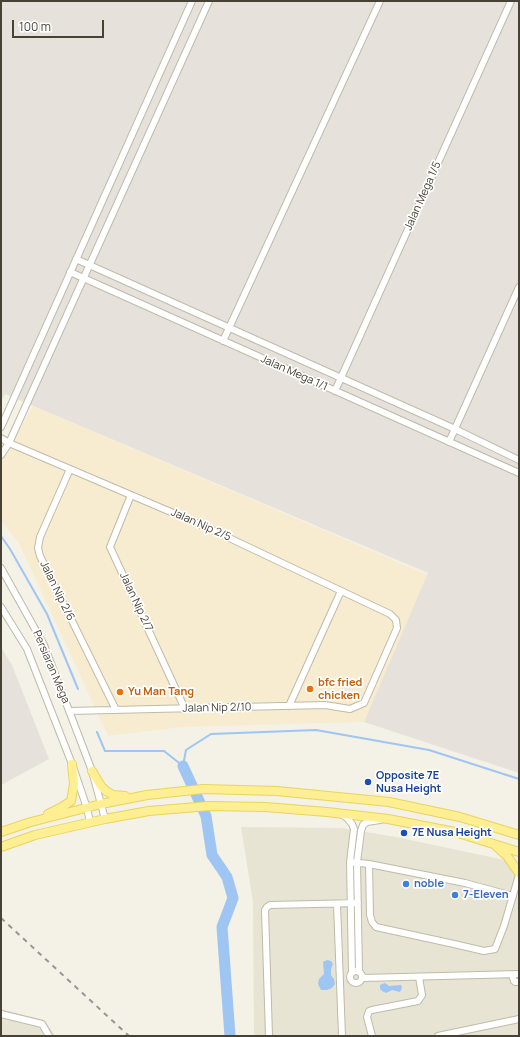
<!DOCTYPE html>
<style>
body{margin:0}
#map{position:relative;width:520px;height:1037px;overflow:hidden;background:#f4f1e6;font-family:Manrope,sans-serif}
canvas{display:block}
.frame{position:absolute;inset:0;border:2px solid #474235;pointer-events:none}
.scale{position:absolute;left:12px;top:20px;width:92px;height:18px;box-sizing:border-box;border:2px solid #474235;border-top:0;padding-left:5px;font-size:12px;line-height:14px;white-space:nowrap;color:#474235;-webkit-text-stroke:3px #fff;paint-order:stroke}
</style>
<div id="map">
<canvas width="520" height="1037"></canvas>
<div class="frame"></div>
<div class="scale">100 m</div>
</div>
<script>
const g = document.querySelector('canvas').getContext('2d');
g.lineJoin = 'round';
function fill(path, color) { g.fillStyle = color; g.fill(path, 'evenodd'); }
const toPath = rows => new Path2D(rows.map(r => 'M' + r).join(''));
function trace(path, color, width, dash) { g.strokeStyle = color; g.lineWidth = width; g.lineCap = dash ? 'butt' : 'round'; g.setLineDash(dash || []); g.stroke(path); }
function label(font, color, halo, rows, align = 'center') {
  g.font = font + ' Manrope,sans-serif'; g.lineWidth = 3.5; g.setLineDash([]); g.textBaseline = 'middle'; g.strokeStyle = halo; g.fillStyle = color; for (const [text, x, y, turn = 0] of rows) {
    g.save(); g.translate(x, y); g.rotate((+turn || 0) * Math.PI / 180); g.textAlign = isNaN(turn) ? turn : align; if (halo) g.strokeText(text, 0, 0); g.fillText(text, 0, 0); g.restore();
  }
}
const residential = toPath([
 [241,827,342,828,396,837,519,863,519,1036,254,1036,253,902],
 [1,1009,45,1020,55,1036,1,1036]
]);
const commercial = toPath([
 [33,406,428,575,364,722,183,727,108,736,19,543,1,521,1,463]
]);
const industrial = toPath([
 [1,1,519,1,519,773,364,722,428,573,5,394,1,401],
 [1,647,12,665,49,759,1,785]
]);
const water = toPath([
 [327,960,331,961,333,964,331,969,331,975,334,979,335,984,332,988,327,990,321,990,318,984,319,979,324,974,323,962],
 [385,983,389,986,401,985,402,988,400,992,392,990,386,993,382,991,380,989,380,985]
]);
const stream = toPath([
 [1,536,10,549,47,614,78,689],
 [97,732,105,751,164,751,183,766,186,750,211,734,316,730,429,750,519,779]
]);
const river = toPath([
 [183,766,206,816,212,855,227,877,233,898,222,927,230,1036]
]);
const minor = toPath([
 [76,259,455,429,519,460],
 [70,272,519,473],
 [223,341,380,1],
 [335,391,511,1],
 [1,427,192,1],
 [1,438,9,443,206,527,390,614,396,620,397,628,364,703,350,709,325,705,69,711],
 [449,442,519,287],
 [1,455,9,443,209,1],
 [70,469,40,537,38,548,40,556,116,710],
 [131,495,110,547,185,709],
 [1,568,44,645,92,771,105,819],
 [1,607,27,649,72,764,87,808,90,822],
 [289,706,341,591],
 [341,814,347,818,352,824,354,829,350,862,352,973],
 [350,862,369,864,465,883,513,896],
 [369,864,370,915,372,922,376,927,454,944,484,951,495,949,504,926,519,875],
 [337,904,342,1036],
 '350 977a6 6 0 1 1 12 0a6 6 0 1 1-12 0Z',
 [359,972,357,862,361,831,363,825,367,822,380,820],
 [512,975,514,981,515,982,519,982],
 [363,978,519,974],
 [1,1014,42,1024,49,1036],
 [269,1036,265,910,267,907,270,905,358,903],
 [372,1036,367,1017,369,1011,372,1010,418,1001,422,995,419,977],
 [438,1036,519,1019]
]);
const major = toPath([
 [92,771,101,786,106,791,113,795,125,796],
 [48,814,62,807,71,801,74,784,72,764],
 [1,832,31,822,101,804,147,795,203,789,277,791,389,802,460,817,519,835],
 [496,846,507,856,519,873],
 [1,847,35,835,105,819,149,811,209,806,265,807,327,812,388,819,455,832,519,852]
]);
const rail = toPath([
 [1,918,129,1036]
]);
const markers = [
 [310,689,4,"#e8710a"],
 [120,692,4,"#e8710a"],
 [368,782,4,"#1a4fb4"],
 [404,833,4,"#1a4fb4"],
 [406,884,4,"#3f7fe0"],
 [455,895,4,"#3f7fe0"]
];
const streetNames = [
 ["Jalan Mega 1/5",423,196,-66],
 ["Jalan Mega 1/1",294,373,24],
 ["Jalan Nip 2/5",201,525,24],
 ["Jalan Nip 2/6",57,591,64],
 ["Jalan Nip 2/7",136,602,65],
 ["Persiaran Mega",51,667,67],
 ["Jalan Nip 2/10",217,708,-1]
];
const foodNames = [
 ["bfc fried",318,683],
 ["chicken",318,696],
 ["Yu Man Tang",128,692]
];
const transitNames = [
 ["Opposite 7E",376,776],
 ["Nusa Height",376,789],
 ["7E Nusa Height",412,833]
];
const shopNames = [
 ["noble",414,884],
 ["7-Eleven",463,895]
];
fill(residential, '#e8e4d4');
fill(commercial, '#f7ecd0');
fill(industrial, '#e6e2db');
fill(water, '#9fc5f3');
trace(stream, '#9fc5f3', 2);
trace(river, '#9fc5f3', 11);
trace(minor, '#bfbba8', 8);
trace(major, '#e9d35f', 10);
trace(minor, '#fff', 6);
trace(major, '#ffef93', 8);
trace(rail, '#969696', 2, [5, 5]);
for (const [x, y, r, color] of markers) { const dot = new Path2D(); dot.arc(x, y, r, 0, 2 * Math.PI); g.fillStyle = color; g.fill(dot); trace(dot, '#fff', 1.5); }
label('11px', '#474235', '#fff', streetNames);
label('bold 11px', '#c56008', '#fff', foodNames, 'left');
label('bold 11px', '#164399', '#fff', transitNames, 'left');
label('bold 11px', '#366cbe', '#fff', shopNames, 'left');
</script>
